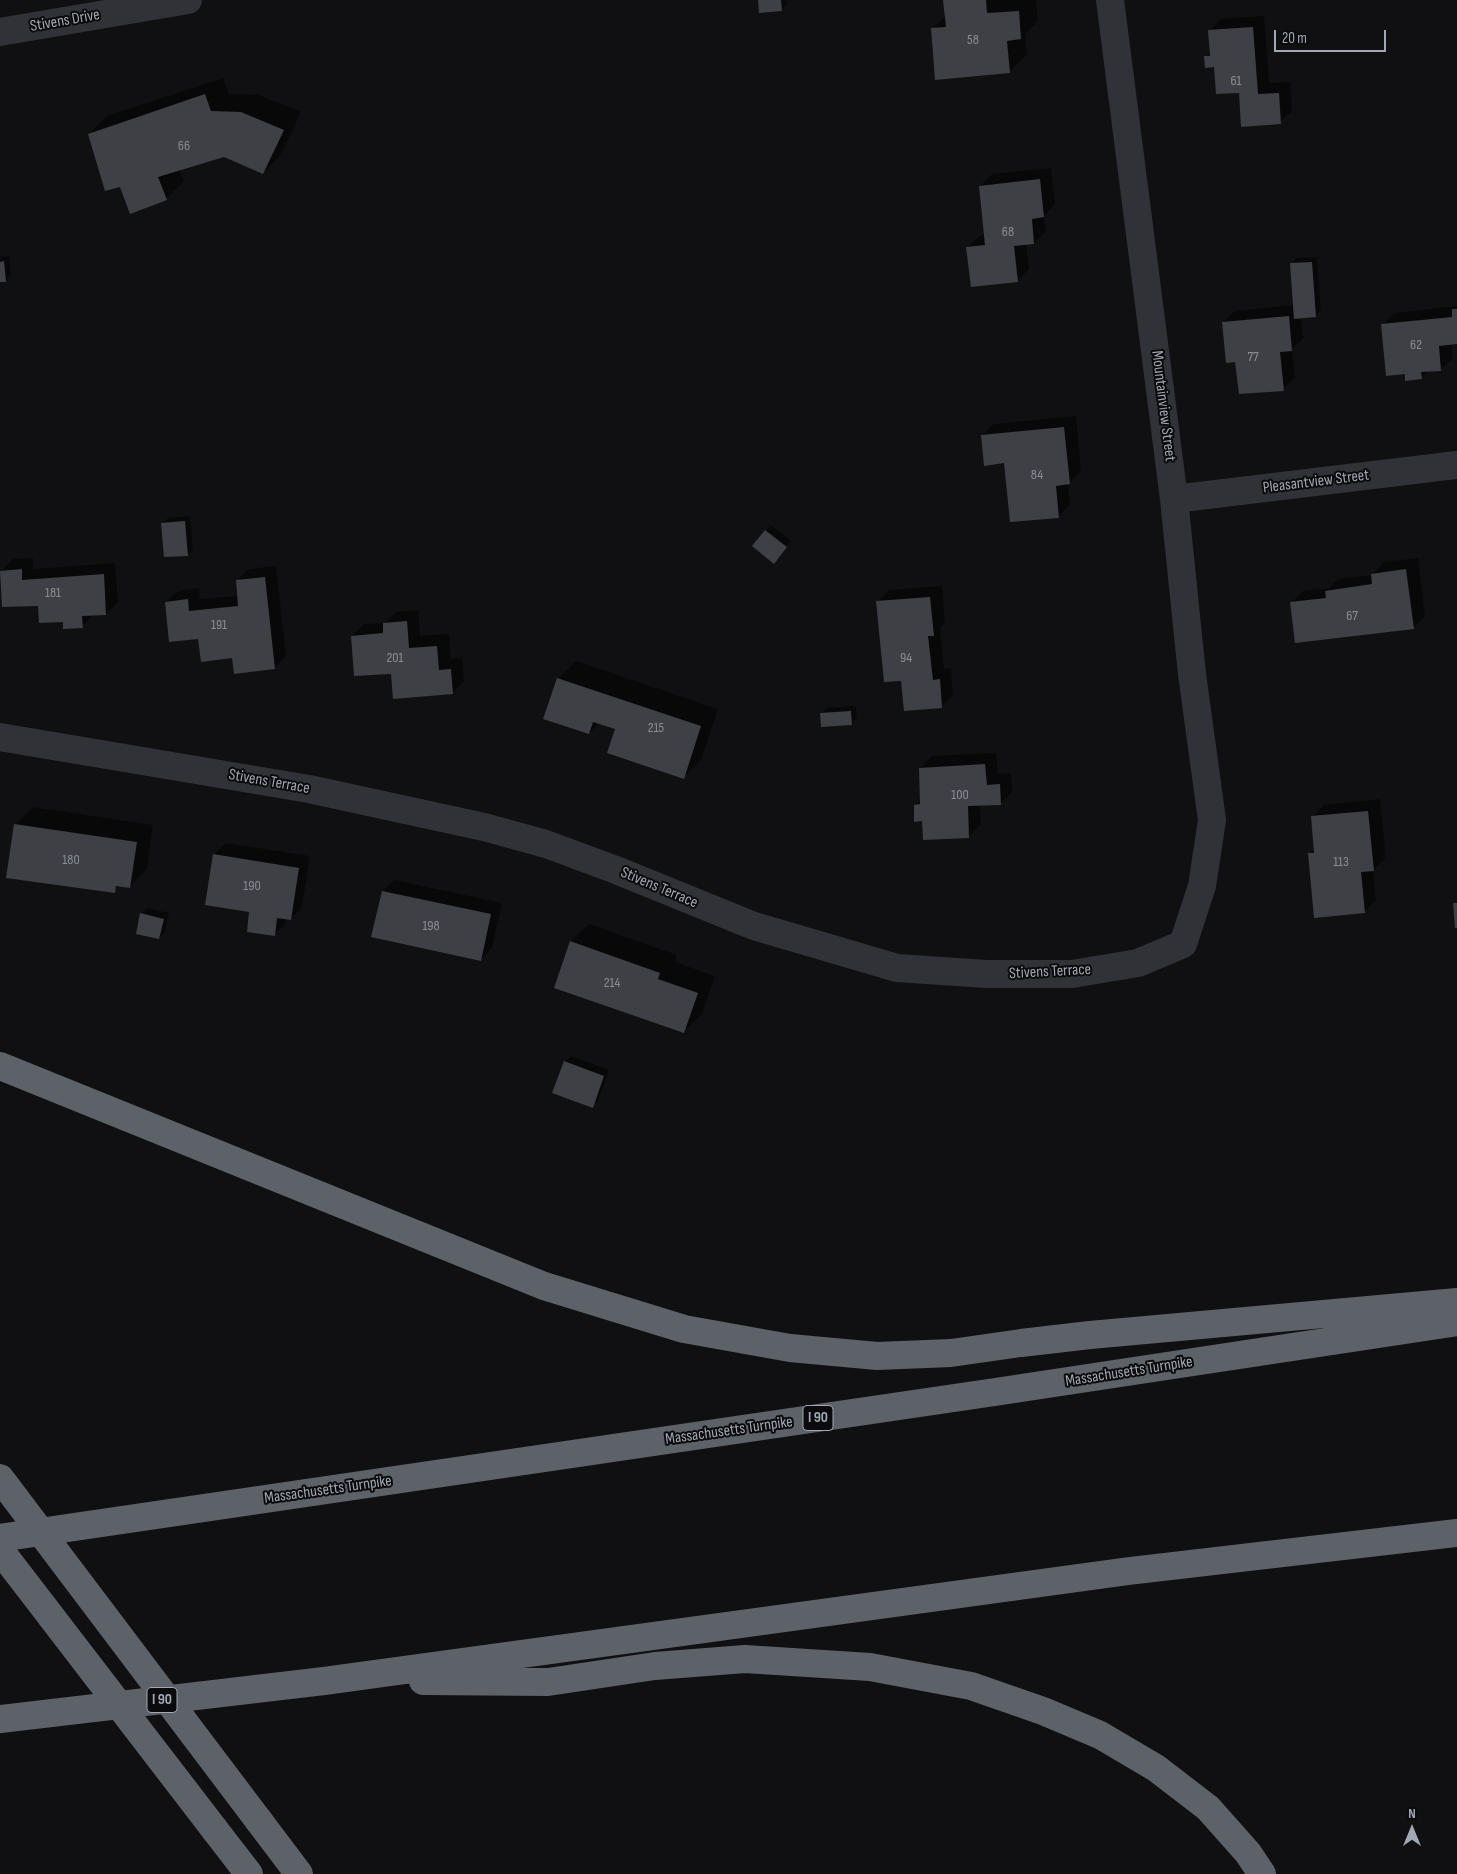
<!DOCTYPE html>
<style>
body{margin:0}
#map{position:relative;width:1457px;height:1874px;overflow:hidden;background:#101012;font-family:"Sofia Sans Condensed",sans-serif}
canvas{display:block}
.north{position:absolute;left:1387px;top:1804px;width:50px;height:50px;-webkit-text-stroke:4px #0b0b0d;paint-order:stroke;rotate:0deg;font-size:14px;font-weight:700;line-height:20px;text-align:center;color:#a1a8b3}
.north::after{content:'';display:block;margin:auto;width:18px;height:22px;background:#a1a8b3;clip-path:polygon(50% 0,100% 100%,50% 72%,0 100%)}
.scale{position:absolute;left:1274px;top:30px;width:112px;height:22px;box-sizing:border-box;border:2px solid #a1a8b3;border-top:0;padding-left:6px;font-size:15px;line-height:18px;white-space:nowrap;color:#a1a8b3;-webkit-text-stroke:4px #0b0b0d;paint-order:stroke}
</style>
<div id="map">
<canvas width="1457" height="1874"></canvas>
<div class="north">N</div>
<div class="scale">20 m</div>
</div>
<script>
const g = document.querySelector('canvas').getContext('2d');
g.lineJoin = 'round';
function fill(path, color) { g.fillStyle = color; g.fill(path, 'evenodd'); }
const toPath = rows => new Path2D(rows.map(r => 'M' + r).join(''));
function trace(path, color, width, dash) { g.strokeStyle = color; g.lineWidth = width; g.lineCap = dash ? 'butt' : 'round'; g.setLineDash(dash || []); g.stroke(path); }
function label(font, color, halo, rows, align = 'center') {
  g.font = font + ' "Sofia Sans Condensed",sans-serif'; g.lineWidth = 4; g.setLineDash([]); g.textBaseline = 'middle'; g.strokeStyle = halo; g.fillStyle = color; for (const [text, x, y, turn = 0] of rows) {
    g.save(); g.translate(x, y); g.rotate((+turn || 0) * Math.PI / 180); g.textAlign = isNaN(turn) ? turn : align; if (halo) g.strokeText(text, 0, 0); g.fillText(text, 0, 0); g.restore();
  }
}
const shadow = toPath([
 [759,0,787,0,787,4,782,9],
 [945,0,1036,0,1038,21,1025,34,1027,54,1009,72,932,29,946,15],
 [1264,16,1269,83,1290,82,1292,111,1280,122,1240,92,1205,57,1211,51,1210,30,1221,19],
 [223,78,229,94,259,95,301,112,281,155,263,173,224,156,179,169,184,181,166,199,121,185,89,134,107,116],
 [1051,168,1055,204,1044,216,1046,231,1034,243,1026,243,1029,269,1017,281,967,248,979,236,985,235,980,186,992,174],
 [9,256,11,275,5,281,0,281,0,257],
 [1317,257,1321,311,1315,316,1301,317,1303,338,1292,349,1295,378,1283,389,1236,361,1223,322,1235,311,1294,305,1291,264,1297,258],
 [1457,306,1457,343,1451,343,1453,358,1441,369,1428,371,1421,378,1406,372,1383,325,1394,313],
 [1076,416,1081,471,1068,483,1070,505,1058,517,982,435,994,424],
 [190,516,193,549,188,554,162,524,168,518],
 [771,525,791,541,779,557,766,531],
 [33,558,33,569,115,563,118,602,106,614,94,614,82,626,64,621,39,604,1,571,13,559],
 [1418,558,1425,616,1413,628,1291,603,1303,591,1329,588,1338,579,1372,575,1384,562],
 [276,566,286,656,274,668,233,657,199,637,166,602,178,591,199,588,200,599,238,596,237,580,249,569],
 [942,586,945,623,940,628,944,669,951,668,953,695,941,706,902,679,878,602,889,590],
 [418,610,420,636,449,634,451,659,462,658,464,681,452,693,392,672,352,636,364,624,385,623,396,612],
 [576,661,718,709,701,760,683,777,617,729,599,723,589,733,558,679],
 [856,706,857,718,852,724,821,714,827,708],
 [996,753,998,774,1011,773,1012,792,1000,804,980,805,981,824,969,836,923,820,915,806,921,799,920,768,932,756],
 [1380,799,1386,858,1373,870,1376,900,1364,912,1310,854,1315,848,1312,817,1324,805],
 [33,807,153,825,147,869,130,886,120,885,114,891,15,825],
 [226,843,310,856,302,907,290,919,287,918,286,923,274,935,251,911,214,854],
 [394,880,502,903,492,948,481,959,383,891],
 [147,908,169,913,165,932,159,938,141,914],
 [589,924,677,955,675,962,715,976,702,1014,684,1032,555,987,571,941],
 [571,1056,609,1070,598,1101,592,1106,554,1092,565,1061]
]);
const building = toPath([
 [758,0,781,0,782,11,759,13],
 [943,0,986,0,987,13,1019,11,1021,39,1007,41,1010,73,935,80,931,28,946,27],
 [1253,27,1258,94,1279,93,1281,124,1241,127,1239,93,1216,94,1214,67,1205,68,1204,56,1210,56,1208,30],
 [205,94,211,111,241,112,284,130,263,174,224,157,158,177,167,200,130,214,120,187,105,191,88,134],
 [1040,179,1044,217,1032,219,1034,244,1014,246,1018,282,971,287,966,247,985,245,979,186],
 [4,261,6,282,0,282,0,262],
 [1312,262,1316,317,1294,319,1290,263],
 [1452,309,1457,309,1457,344,1439,346,1441,371,1421,372,1422,379,1405,381,1405,374,1386,376,1381,324,1452,317],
 [1289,316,1292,351,1280,352,1284,391,1239,394,1235,362,1226,363,1222,322],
 [1064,427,1070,484,1056,486,1059,518,1010,522,1004,463,984,466,981,435],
 [185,521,188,556,164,557,161,523],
 [765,530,787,547,774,564,752,546],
 [22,569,22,580,104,574,106,615,82,616,83,628,63,629,63,622,39,623,38,606,2,607,0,571],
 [1406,569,1414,629,1295,643,1290,602,1326,598,1325,591,1372,584,1371,574],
 [265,577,275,669,234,674,232,658,201,662,198,639,169,642,165,602,188,599,189,611,238,606,236,580],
 [930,597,934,636,928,636,933,680,940,679,942,708,904,711,901,681,884,682,876,601],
 [407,621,409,648,437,646,439,670,451,669,453,694,393,699,391,674,354,676,351,636,383,633,383,623],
 [557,678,701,726,684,779,607,753,615,729,593,722,589,734,543,719],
 [851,711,852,725,821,727,820,713],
 [985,764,987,785,1000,784,1001,805,968,806,969,838,923,840,922,821,914,822,914,805,920,804,919,768],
 [1368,811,1374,871,1361,872,1365,913,1314,918,1308,853,1314,853,1311,816],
 [14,824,137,842,130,888,116,886,115,893,6,878],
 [213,854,299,868,291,920,277,918,275,936,247,932,249,912,205,905],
 [382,891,491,914,481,961,371,937],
 [1453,903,1457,903,1457,928,1455,928],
 [140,913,164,919,159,939,136,934],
 [570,941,660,973,658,979,698,993,684,1033,554,988],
 [564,1061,604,1076,593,1108,552,1093]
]);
const street = toPath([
 [0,32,188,0],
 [1174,499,1457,465],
 [0,737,309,789,484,827,546,844,616,870,754,926,897,968,987,974,1072,974,1138,963,1183,944,1202,886,1212,820,1192,674,1174,499,1110,0]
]);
const highway = toPath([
 [0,1066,544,1286,684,1329,790,1348,877,1356,951,1353,1021,1343,1090,1335,1457,1302],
 [0,1538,995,1392,1457,1322],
 [423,1681,548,1682,655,1666,745,1659,870,1667,971,1686,1043,1711,1100,1735,1156,1768,1208,1808,1248,1853,1262,1874],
 [0,1719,324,1681,1129,1571,1457,1533],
 [259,1821,299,1874],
 [215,1830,249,1874]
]);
const highwayBridge = toPath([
 [0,1478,259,1821],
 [0,1550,215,1830]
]);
const numberNames = [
 ["58",973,40],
 ["61",1236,81],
 ["66",184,146],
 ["68",1008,232],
 ["62",1416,345],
 ["77",1253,357],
 ["84",1037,475],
 ["181",53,593],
 ["67",1352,616],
 ["191",219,625],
 ["201",395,658],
 ["94",906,658],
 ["215",656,728],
 ["100",960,795],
 ["180",71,860],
 ["113",1341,862],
 ["190",252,886],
 ["198",431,926],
 ["214",612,983]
];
const shields = [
 [818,1418,30],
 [162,1700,30]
];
const shieldNames = [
 ["I 90",818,1418],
 ["I 90",162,1700]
];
const streetNames = [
 ["Stivens Drive",65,21,-10],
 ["Mountainview Street",1163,406,83],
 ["Pleasantview Street",1316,482,-7],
 ["Stivens Terrace",269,782,10],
 ["Stivens Terrace",659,888,23],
 ["Stivens Terrace",1050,972,-3],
 ["Massachusetts Turnpike",1129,1372,-9],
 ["Massachusetts Turnpike",729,1431,-8],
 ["Massachusetts Turnpike",328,1490,-8]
];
fill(shadow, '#0007');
fill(building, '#3f4045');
trace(street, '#313237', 28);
trace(highway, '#5d6168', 28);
trace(highwayBridge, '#5d6168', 28);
label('14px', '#888e98', null, numberNames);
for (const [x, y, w] of shields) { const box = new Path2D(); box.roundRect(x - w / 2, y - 12.5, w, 25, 4); g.fillStyle = '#0b0b0d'; g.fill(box); trace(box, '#a1a8b3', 1); }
label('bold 15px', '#a1a8b3', null, shieldNames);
label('16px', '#a1a8b3', '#0b0b0d', streetNames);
</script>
